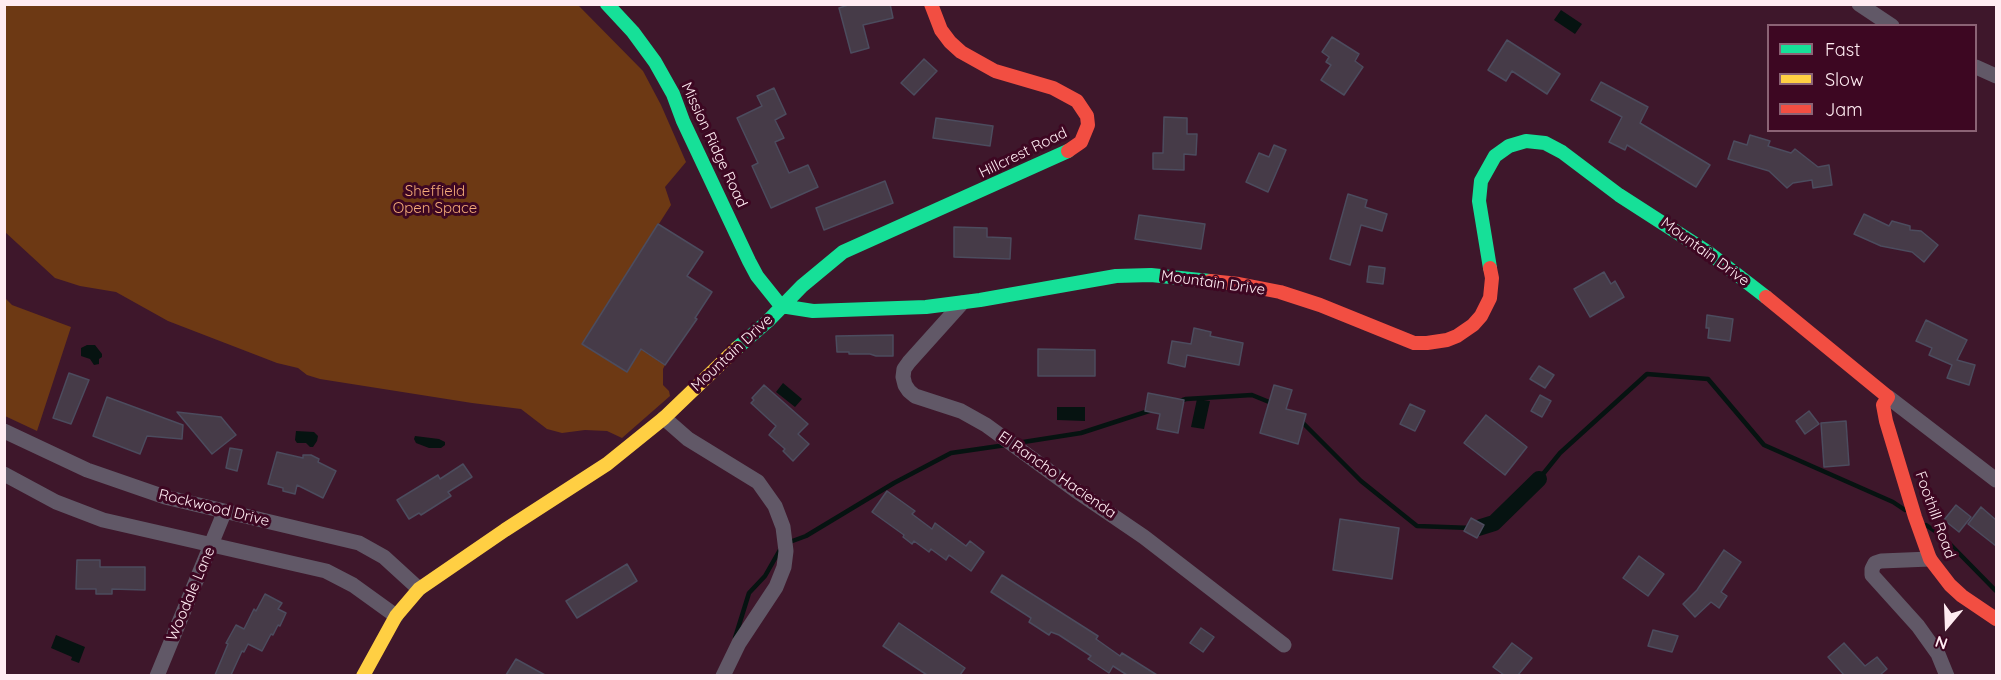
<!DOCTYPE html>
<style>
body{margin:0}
#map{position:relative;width:2001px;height:680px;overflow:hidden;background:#3e172b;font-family:Quicksand,sans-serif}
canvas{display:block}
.frame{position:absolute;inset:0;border:6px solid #ffecf2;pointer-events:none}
.legend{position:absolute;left:1767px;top:24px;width:210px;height:108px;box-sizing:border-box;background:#3d0722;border:2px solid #8b6375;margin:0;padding:8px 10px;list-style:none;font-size:18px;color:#ffecf2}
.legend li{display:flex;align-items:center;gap:12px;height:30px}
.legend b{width:30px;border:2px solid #8b6375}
.north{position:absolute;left:1917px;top:596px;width:60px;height:60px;-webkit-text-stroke:4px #3d0722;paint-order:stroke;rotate:199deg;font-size:16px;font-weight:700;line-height:24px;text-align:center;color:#ffecf2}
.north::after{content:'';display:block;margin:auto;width:21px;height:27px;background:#ffecf2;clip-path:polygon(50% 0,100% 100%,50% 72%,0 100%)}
</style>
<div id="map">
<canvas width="2001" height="680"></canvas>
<div class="frame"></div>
<ul class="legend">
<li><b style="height:8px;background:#16e098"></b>Fast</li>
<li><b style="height:8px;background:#ffcf43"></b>Slow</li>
<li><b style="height:8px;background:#f24e42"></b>Jam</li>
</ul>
<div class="north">N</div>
</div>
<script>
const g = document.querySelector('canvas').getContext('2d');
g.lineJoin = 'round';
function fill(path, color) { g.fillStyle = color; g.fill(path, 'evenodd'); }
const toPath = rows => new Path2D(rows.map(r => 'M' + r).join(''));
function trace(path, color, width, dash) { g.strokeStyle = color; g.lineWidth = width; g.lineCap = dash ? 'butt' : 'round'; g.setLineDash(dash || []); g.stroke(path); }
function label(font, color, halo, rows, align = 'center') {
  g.font = font + ' Quicksand,sans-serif'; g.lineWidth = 6; g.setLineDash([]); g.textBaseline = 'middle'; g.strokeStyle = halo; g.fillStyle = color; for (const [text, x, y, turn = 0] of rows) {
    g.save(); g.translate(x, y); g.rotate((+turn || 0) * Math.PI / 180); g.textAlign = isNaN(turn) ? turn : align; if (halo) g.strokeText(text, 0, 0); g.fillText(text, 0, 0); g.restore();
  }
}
const green = toPath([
 [4,5,578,5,643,71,661,105,686,162,665,187,671,205,582,344,627,372,641,349,665,365,663,369,663,385,669,391,670,396,622,438,607,431,585,430,562,433,547,429,521,409,472,403,320,379,307,375,298,368,277,363,168,321,116,292,80,286,55,278,5,232],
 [4,297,12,305,71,327,37,431,5,416]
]);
const water = toPath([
 [1561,10,1582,24,1575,34,1554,20],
 [87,345,95,345,102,354,102,357,99,359,99,364,94,365,90,359,81,356,81,348],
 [783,383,802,399,795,407,776,392],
 [1197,399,1210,401,1204,429,1191,427],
 [1057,407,1085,407,1085,421,1057,420],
 [296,431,314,432,318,436,317,441,313,447,310,447,306,443,297,443,295,440],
 [415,436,439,439,445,442,445,445,441,448,429,448,416,443,414,439],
 [56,635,85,647,79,663,71,660,72,657,51,648]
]);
const stream = toPath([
 [1180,401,1186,399,1252,395,1274,404],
 [1301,421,1361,481,1417,526,1471,528],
 [1017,443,1081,433,1152,410],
 [1539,479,1560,453,1647,374,1708,379,1764,445,1893,502,1905,510],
 [1926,525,1942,536,1996,591],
 [787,543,806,536,894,483,951,453,1006,445],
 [735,638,749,593,765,576,781,548]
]);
const canal = toPath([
 [1478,528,1494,523,1539,479]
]);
const building = toPath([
 [851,4,890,4,893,18,863,25,869,48,851,53,839,8,851,4],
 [1332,37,1359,54,1355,61,1363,67,1344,95,1321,80,1331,65,1326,62,1329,57,1322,52,1332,37],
 [1507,40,1560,74,1547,94,1512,71,1506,81,1488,70,1507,40],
 [924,59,937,71,914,95,901,83,924,59],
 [1601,82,1648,107,1640,123,1710,165,1696,187,1627,145,1625,150,1609,142,1622,117,1591,100,1601,82],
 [774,88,786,114,775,120,784,138,775,142,789,173,808,165,818,187,771,208,752,166,758,163,737,118,762,106,757,96,774,88],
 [1164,117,1187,118,1187,134,1197,134,1196,155,1184,154,1184,170,1153,169,1153,153,1163,153,1164,117],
 [936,118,993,126,990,146,933,138,936,118],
 [1750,135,1770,141,1768,146,1791,153,1795,149,1818,167,1829,165,1832,185,1813,188,1812,180,1793,183,1787,188,1769,171,1728,159,1734,141,1747,145,1750,135],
 [1274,145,1286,150,1268,192,1246,182,1259,153,1269,157,1274,145],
 [885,181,893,203,824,230,816,208,885,181],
 [1348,194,1367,200,1365,207,1387,214,1382,231,1361,225,1350,265,1330,259,1348,194],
 [1864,214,1889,226,1892,221,1910,226,1910,230,1921,231,1938,245,1924,262,1912,252,1881,246,1854,234,1864,214],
 [1139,215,1205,224,1201,249,1135,239,1139,215],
 [658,224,703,252,687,276,712,292,695,318,697,319,665,365,641,349,627,372,582,344,658,224],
 [954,227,987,228,987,237,1011,238,1010,259,954,257,954,227],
 [1369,266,1385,268,1383,284,1367,282,1369,266],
 [1604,272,1611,284,1615,281,1624,297,1590,317,1574,289,1604,272],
 [1707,315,1733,319,1730,341,1708,338,1709,328,1706,328,1707,315],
 [1926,320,1967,340,1957,360,1975,365,1969,385,1947,378,1952,365,1929,355,1932,348,1916,341,1926,320],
 [1194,328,1211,332,1210,336,1243,343,1239,365,1187,355,1185,367,1168,363,1172,341,1191,344,1194,328],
 [893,335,893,356,876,356,870,354,849,354,849,352,837,352,836,336,893,335],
 [1038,349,1095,350,1095,376,1038,376,1038,349],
 [1539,366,1554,375,1545,388,1530,379,1539,366],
 [69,373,89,380,71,424,53,418,69,373],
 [764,385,808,424,798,434,809,444,793,461,783,451,785,449,769,435,776,426,751,403,754,400,752,398,764,385],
 [1274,385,1292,390,1286,409,1306,414,1298,444,1260,433,1274,385],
 [1148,393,1184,400,1178,433,1157,429,1160,414,1145,411,1148,393],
 [1540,395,1551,401,1542,417,1531,411,1540,395],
 [107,397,183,425,182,439,147,436,140,454,93,436,107,397],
 [1410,404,1425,411,1415,431,1400,424,1410,404],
 [1809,411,1819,424,1805,434,1796,421,1809,411],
 [177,412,221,417,236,435,212,454,177,412],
 [1486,415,1527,447,1505,475,1464,443,1486,415],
 [1846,421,1849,465,1824,467,1821,423,1846,421],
 [230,448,242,450,237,471,226,468,230,448],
 [277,452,303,458,303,455,311,455,319,459,318,462,336,471,323,498,297,485,295,494,283,491,283,488,268,484,277,452],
 [463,464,472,477,448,492,451,496,421,515,419,513,409,519,397,500,438,475,440,479,463,464],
 [887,491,915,511,912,514,932,529,935,523,966,546,970,541,984,552,971,571,949,555,946,560,931,549,929,552,914,541,912,544,903,537,904,535,872,512,887,491],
 [1956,505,1971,517,1959,532,1944,520,1956,505],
 [1981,507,1996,520,1996,546,1968,524,1981,507],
 [1471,518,1484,525,1477,538,1464,531,1471,518],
 [1340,519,1399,528,1392,579,1333,570,1340,519],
 [1724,550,1741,562,1721,592,1727,596,1719,608,1711,602,1695,617,1683,604,1697,590,1724,550],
 [1639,556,1664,574,1648,596,1623,578,1639,556],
 [77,560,100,560,100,567,145,567,145,590,112,589,112,594,96,594,96,589,76,589,77,560],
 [627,564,637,581,577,618,566,601,627,564],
 [1002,575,1098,636,1096,639,1120,656,1122,653,1157,675,1127,675,1113,666,1109,673,1088,659,1091,656,1059,635,1051,632,1049,635,1029,622,1031,618,991,592,1002,575],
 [265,594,282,603,278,609,286,613,280,626,278,625,273,635,271,634,262,651,248,644,244,652,242,651,231,675,215,675,228,644,226,643,236,625,244,629,254,609,256,611,265,594],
 [899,623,965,668,960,675,927,675,883,646,899,623],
 [1201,628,1214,637,1203,652,1190,643,1201,628],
 [1653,630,1678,636,1672,652,1648,646,1653,630],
 [1512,643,1532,658,1518,675,1504,675,1493,667,1512,643],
 [1844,643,1865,666,1877,657,1887,669,1880,675,1844,675,1828,657,1844,643],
 [516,659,545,675,506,675,516,659]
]);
const street = toPath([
 [1859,4,1892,26],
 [1976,67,1996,76],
 [962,303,909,362,904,369,903,377,905,385,909,391,915,396,961,411,986,425,1075,490,1144,537,1284,645],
 [1888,397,1996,480],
 [664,418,688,439,758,482,775,506,783,527,786,551,784,567,776,587,739,643,723,676],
 [4,431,87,470,165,497,359,543,384,557,419,589],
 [4,474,56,502,103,520,326,571,353,585,396,616],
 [1930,559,1881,561,1875,563,1872,569,1872,575,1918,626,1938,654,1947,676],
 [157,676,224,513]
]);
const fast = toPath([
 [607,4,633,32,655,62,673,94,683,121,749,261,757,276,781,306],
 [1490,268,1479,201,1481,181,1495,156,1509,146,1526,141,1545,143,1562,152,1619,195,1709,253,1766,297],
 [781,306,813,311,926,307,980,300,1116,276,1151,275,1210,281],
 [737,348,768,321,802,286,843,252,1068,151]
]);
const slow = toPath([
 [363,676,396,616,419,589,505,530,607,464,664,418,737,348]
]);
const jam = toPath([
 [931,4,941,30,950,42,961,52,995,71,1053,88,1077,101,1087,116,1088,125,1081,142,1068,151],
 [1210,281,1239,284,1280,292,1320,305,1414,343,1427,343,1447,340,1457,336,1473,325,1481,316,1490,298,1492,278,1490,268],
 [1766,297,1888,397,1883,405,1886,421,1915,517,1930,559,1950,585,1962,596,1996,619]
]);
const streetNames = [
 ["Mission Ridge Road",714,145,65],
 ["Hillcrest Road",1023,153,-26],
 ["Mountain Drive",1705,252,36],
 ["Mountain Drive",1213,283,8],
 ["Mountain Drive",732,353,-43],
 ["El Rancho Hacienda",1057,475,35],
 ["Rockwood Drive",214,508,14],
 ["Foothill Road",1935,515,70],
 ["Woodale Lane",191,594,-67]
];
const parkNames = [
 ["Sheffield",435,191],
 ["Open Space",435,208]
];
fill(green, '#6d3914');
fill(water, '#061311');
trace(stream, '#061311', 4.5);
trace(canal, '#061311', 16);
fill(building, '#463b48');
trace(building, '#4c4c5e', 1.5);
trace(street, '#615867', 15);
trace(fast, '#16e098', 14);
trace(slow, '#ffcf43', 14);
trace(jam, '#f24e42', 14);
label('15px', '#ffecf2', '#3d0722', streetNames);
label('15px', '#f4ab79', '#3d0722', parkNames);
</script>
